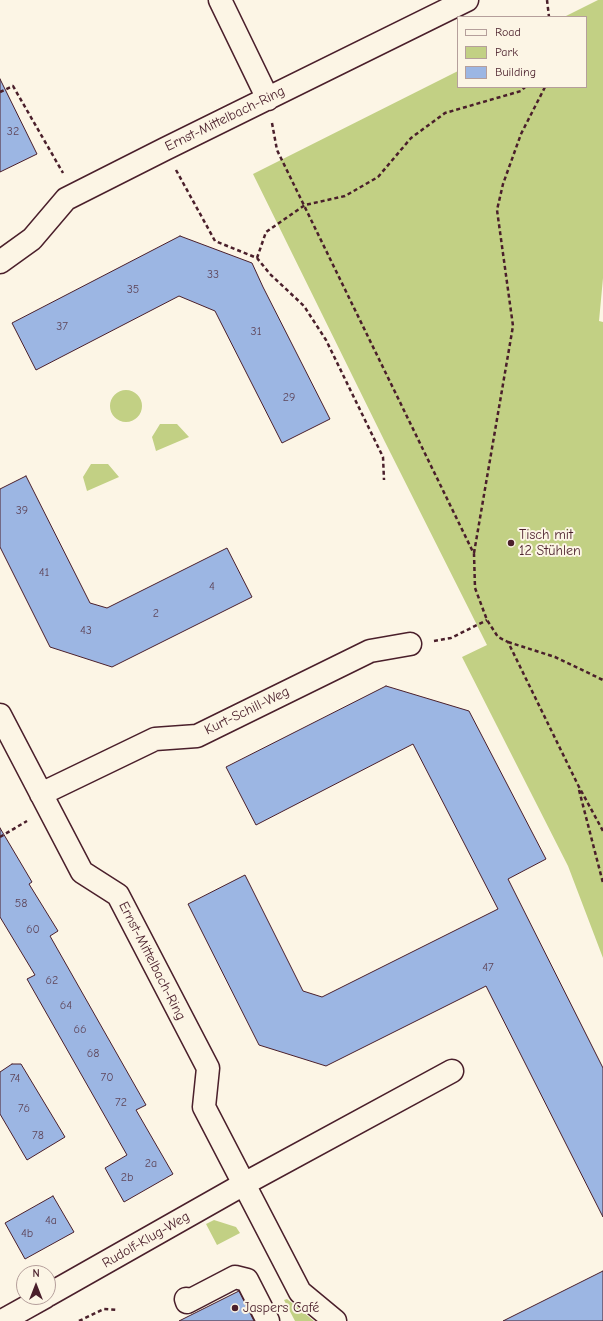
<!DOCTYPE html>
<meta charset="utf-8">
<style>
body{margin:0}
#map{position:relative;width:603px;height:1321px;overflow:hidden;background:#fcf5e5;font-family:"Comic Neue",sans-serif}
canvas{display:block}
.legend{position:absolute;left:457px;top:16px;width:130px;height:72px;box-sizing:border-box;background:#fcf5e5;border:1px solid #b59f9b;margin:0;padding:5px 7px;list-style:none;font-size:12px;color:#4a1f2b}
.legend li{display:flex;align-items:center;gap:8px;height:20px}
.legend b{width:20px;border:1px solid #b59f9b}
.north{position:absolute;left:16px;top:1265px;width:40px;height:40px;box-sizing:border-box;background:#fcf5e5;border:1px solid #b59f9b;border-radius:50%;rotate:0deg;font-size:11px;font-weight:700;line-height:16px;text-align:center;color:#4a1f2b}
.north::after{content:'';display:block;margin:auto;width:14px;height:18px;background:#4a1f2b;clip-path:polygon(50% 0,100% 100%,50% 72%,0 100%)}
</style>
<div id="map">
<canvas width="603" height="1321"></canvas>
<ul class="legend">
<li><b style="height:5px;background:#fcf5e5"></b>Road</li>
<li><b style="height:11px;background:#c2d084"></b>Park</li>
<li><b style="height:11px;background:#9cb6e3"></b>Building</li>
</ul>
<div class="north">N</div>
</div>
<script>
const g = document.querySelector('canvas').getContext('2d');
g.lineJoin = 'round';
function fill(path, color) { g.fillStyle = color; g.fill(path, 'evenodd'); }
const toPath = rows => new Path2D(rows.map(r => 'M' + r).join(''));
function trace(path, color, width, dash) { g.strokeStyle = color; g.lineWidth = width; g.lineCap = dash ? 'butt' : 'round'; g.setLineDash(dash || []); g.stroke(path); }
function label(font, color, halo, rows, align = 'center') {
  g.font = font + ' "Comic Neue",sans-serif'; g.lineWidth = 4; g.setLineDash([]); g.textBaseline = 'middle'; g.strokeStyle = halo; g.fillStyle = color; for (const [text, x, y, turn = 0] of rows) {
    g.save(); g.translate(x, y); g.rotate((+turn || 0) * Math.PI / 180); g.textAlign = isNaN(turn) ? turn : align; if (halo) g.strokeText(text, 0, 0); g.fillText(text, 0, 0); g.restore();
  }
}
const green = toPath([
 [598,0,603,0,603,278,599,321,603,322,603,958,568,866,462,657,487,645,385,442,253,174,458,71,458,87,586,87,586,17,564,17],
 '110 406a16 16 0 1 1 32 0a16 16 0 1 1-32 0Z',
 [160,424,177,424,189,437,156,451,152,437],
 [91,464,108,464,119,477,87,491,83,477],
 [214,1220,236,1227,240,1233,217,1245,206,1224],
 [287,1299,314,1321,295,1321,284,1300]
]);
const building = toPath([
 [0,79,37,154,0,172,0,79],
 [180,236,252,263,263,287,330,419,282,443,215,311,179,296,36,370,12,323,180,236],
 [26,476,90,603,107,608,227,548,252,597,112,667,50,647,0,547,0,489,26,476],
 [386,686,469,711,546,859,508,879,603,1068,603,1217,486,986,326,1066,259,1045,188,904,245,875,303,991,322,997,498,909,413,744,256,825,226,767,386,686],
 [0,828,32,882,29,884,58,931,50,936,146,1105,136,1110,173,1174,124,1202,105,1168,127,1155,27,979,35,975,0,917,0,828],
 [12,1064,21,1064,65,1137,27,1160,0,1114,0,1072,12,1064],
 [53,1196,74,1232,25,1259,5,1223,53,1196],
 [603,1271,603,1321,503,1321,603,1271],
 [239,1291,254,1321,179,1321,239,1291]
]);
const path = toPath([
 [547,0,549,17],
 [0,92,13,86,63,173],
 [272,123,277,150,474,554,475,588,487,620,498,637,508,642,578,785,603,831],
 [176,170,215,241,257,258,270,274,304,306,326,340,383,457,384,480],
 [257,258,266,232,305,205,345,196,378,177,411,138,445,113,521,91,525,87],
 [474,553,513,326,497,210,503,184,521,134,545,87],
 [434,641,451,638,487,620],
 [508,642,555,657,603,680],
 [579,790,603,883],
 [0,837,27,821],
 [79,1321,104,1309,118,1310]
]);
const minor = toPath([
 [220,0,268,99],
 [0,262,32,239,66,199,165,149,467,0],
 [0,715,82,872,118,895,208,1068,204,1107,300,1292,335,1321],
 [41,794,155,739,197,736,370,651,410,644],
 [48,1295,244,1184,452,1071],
 [186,1299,187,1302,235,1277,247,1280,268,1321],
 [2,1321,45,1297]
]);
const markers = [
 [511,543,4,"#4a1f2b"],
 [235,1308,4,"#4a1f2b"]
];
const numberNames = [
 ["32",13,132],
 ["33",213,275],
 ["35",133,290],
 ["37",62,327],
 ["31",256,332],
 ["29",289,398],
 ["39",22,511],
 ["41",44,573],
 ["4",212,587],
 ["2",156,614],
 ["43",86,631],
 ["58",21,904],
 ["60",33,930],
 ["47",488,968],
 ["62",52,981],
 ["64",66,1006],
 ["66",80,1030],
 ["68",93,1054],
 ["70",107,1078],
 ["74",15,1079],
 ["72",121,1103],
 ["76",24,1109],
 ["78",38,1136],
 ["2a",151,1164],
 ["2b",127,1178],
 ["4a",51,1221],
 ["4b",27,1234]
];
const streetNames = [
 ["Ernst-Mittelbach-Ring",225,119,-26],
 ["Kurt-Schill-Weg",247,711,-26],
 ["Ernst-Mittelbach-Ring",152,961,63],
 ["Rudolf-Klug-Weg",146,1240,-30]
];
const poiNames = [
 ["Tisch mit",519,535],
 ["12 Stühlen",519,551],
 ["Jaspers Café",243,1308]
];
fill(green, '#c2d084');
fill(building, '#9cb6e3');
trace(building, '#4a1f2b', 1);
trace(minor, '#4a1f2b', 25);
trace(path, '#4a1f2b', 2.5, [4, 3]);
trace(minor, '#fcf5e5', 22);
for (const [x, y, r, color] of markers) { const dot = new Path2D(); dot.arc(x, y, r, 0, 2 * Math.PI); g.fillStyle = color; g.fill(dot); trace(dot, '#fcf5e5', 1.5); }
label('12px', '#5e4559', null, numberNames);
label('14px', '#4a1f2b', '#fcf5e5', streetNames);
label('14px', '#4a1f2b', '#fcf5e5', poiNames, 'left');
</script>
